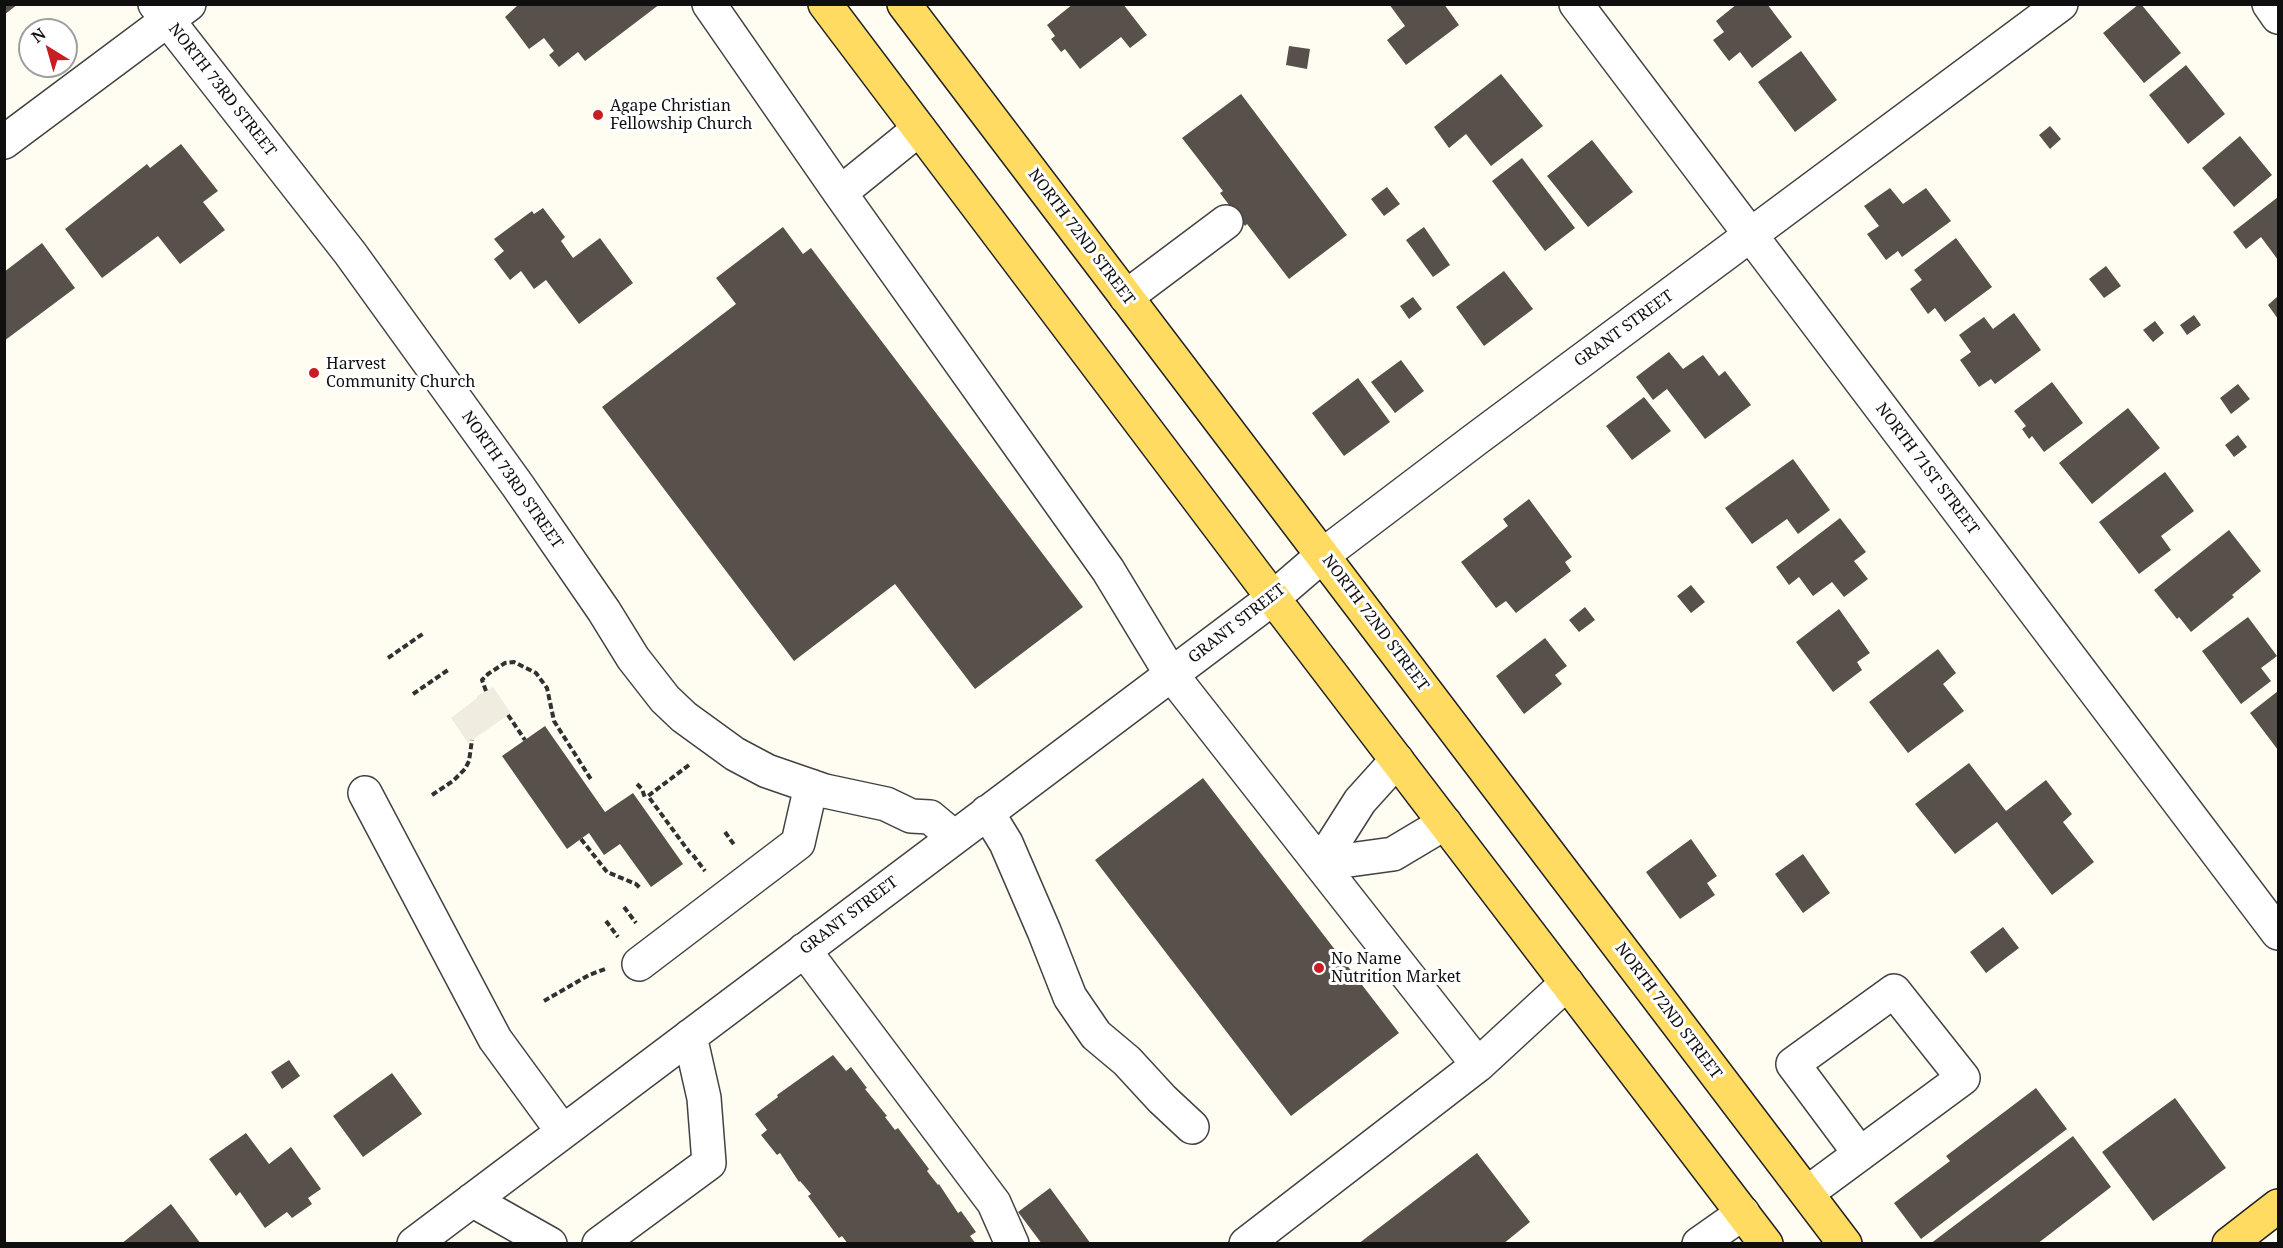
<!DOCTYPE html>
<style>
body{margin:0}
#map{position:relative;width:2283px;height:1248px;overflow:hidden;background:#fffdf1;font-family:"Noto Serif",serif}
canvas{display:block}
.frame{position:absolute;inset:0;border:6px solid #0f0f0f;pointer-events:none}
.north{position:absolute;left:18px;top:18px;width:60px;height:60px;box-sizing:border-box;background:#fff;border:2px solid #9f9f9f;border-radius:50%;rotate:323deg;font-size:16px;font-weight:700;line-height:24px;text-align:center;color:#0f0f0f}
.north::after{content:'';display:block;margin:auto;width:21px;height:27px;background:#c81e23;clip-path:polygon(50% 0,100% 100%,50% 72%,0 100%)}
</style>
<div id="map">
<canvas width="2283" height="1248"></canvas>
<div class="frame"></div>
<div class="north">N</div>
</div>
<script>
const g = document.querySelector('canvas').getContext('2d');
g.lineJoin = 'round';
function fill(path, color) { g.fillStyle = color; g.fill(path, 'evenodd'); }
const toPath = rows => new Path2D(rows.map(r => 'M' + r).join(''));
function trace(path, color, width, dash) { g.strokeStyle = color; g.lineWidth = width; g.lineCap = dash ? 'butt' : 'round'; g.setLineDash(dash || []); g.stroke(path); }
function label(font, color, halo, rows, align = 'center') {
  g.font = font + ' "Noto Serif",serif'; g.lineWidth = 6; g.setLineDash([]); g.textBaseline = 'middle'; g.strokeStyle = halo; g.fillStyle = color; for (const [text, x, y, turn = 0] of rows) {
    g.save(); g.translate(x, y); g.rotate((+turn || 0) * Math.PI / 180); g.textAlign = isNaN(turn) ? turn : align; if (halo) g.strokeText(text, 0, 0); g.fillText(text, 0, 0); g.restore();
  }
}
const plaza = toPath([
 [493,687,511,713,468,743,451,718,477,698,477,696]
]);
const building = toPath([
 [4,4,18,4,4,15],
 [519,4,660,4,585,61,578,52,559,67,549,55,554,51,544,38,529,49,505,17],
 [1073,4,1123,4,1147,35,1130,48,1121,37,1080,69,1065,49,1061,52,1051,39,1055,36,1047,25],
 [1389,4,1444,4,1459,25,1406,65,1387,40,1405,26],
 [1737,4,1767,4,1792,37,1752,68,1740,52,1729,61,1713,40,1724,32,1716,21],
 [2139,4,2141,4,2181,53,2144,83,2103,33],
 [1289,46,1310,49,1307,69,1286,65],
 [1801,51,1837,100,1795,132,1758,82],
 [2186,65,2225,114,2188,144,2149,95],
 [1501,74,1543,126,1491,166,1466,134,1449,148,1434,127],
 [1241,94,1347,235,1289,279,1247,224,1245,226,1220,193,1223,191,1182,138],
 [2050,126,2061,139,2050,149,2039,135],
 [2240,136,2272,175,2234,207,2202,168],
 [1592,140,1633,192,1588,227,1547,176],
 [181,144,218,191,203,202,225,230,180,264,158,236,102,278,65,229,147,164,150,168],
 [1522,158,1575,228,1545,251,1492,181],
 [1387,187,1400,204,1384,216,1371,199],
 [1890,188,1903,204,1926,188,1951,221,1902,257,1898,251,1886,260,1867,234,1879,226,1864,206],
 [2278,197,2278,260,2261,237,2246,249,2233,232],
 [543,208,565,237,561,241,573,258,600,238,633,283,579,324,546,280,534,289,521,271,510,280,494,259,504,251,494,239,532,211,534,214],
 [783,227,803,254,811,248,1083,607,975,689,895,584,794,661,602,407,736,304,716,278],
 [1424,227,1450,265,1433,277,1406,240],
 [1956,238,1992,287,1945,322,1935,308,1928,314,1910,289,1922,280,1914,270],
 [42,243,75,288,4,341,4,272],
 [2106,266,2121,286,2104,298,2089,279],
 [1504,271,1533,309,1484,346,1456,307],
 [2278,296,2278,319,2268,305],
 [1413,297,1422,309,1409,319,1400,306],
 [2014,313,2041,350,1995,384,1991,379,1979,387,1960,360,1971,352,1959,335,1984,317,1993,329],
 [2194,315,2201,325,2187,335,2180,325],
 [2155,321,2164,333,2153,342,2143,330],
 [1669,352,1683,369,1703,355,1719,376,1725,371,1751,405,1705,439,1667,389,1653,400,1636,377],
 [1401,360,1424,391,1395,413,1371,382],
 [1358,378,1390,422,1344,456,1312,413],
 [2052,382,2083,423,2044,452,2032,436,2029,439,2022,429,2026,426,2014,411],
 [2238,384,2250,399,2231,414,2220,398],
 [1644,397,1671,431,1632,460,1606,426],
 [2128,408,2160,448,2092,504,2059,463],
 [2238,435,2247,447,2234,457,2225,445],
 [1793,459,1830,510,1798,534,1787,519,1752,544,1725,508],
 [2165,472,2194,511,2161,536,2171,550,2139,574,2099,522],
 [1529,499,1572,557,1565,562,1571,571,1516,613,1506,601,1496,608,1461,562,1508,526,1503,519],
 [1840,518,1866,552,1854,561,1868,579,1844,597,1832,582,1813,596,1799,577,1789,585,1776,567],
 [2229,530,2261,571,2232,595,2234,597,2191,632,2179,617,2177,619,2154,590],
 [1691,585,1705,602,1691,613,1677,596],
 [1585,607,1595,620,1579,632,1569,620],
 [1839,609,1870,653,1857,662,1862,670,1833,692,1796,642],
 [2248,617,2277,656,2261,668,2271,681,2241,704,2202,651],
 [1545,638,1567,666,1555,675,1562,684,1524,714,1496,676],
 [1938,649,1956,673,1943,684,1964,711,1908,753,1869,702],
 [2278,691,2278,750,2250,713],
 [545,726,605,812,633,793,683,864,651,887,620,844,604,855,589,833,567,849,502,756],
 [1969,763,2006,811,2046,780,2072,814,2063,822,2094,862,2052,895,1997,822,1955,854,1915,804],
 [1203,778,1399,1033,1291,1116,1095,860],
 [1691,839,1717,876,1707,883,1715,895,1680,919,1646,872],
 [1803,854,1830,893,1803,913,1775,874],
 [2003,927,2019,948,1986,973,1970,952],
 [833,1055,846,1071,851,1067,867,1088,865,1089,887,1116,885,1117,895,1130,898,1128,929,1169,927,1171,938,1185,939,1184,958,1213,961,1211,976,1232,970,1236,976,1244,848,1244,842,1236,839,1238,808,1196,811,1194,800,1181,799,1182,780,1153,777,1155,761,1135,767,1130,755,1114,778,1097,777,1095],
 [289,1060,300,1076,282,1089,271,1072],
 [392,1073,422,1114,363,1157,333,1116],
 [2036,1088,2067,1129,1921,1239,1894,1203,1950,1161,1946,1156],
 [2175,1098,2226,1168,2153,1221,2102,1152],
 [246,1133,269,1164,291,1147,321,1189,308,1198,312,1204,292,1218,287,1212,265,1228,240,1192,236,1196,209,1159],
 [2073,1136,2111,1187,2037,1244,1930,1244],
 [1477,1153,1530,1222,1503,1244,1358,1244],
 [1050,1188,1091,1244,1042,1244,1018,1212],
 [171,1204,201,1244,121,1244]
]);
const path = toPath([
 [388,658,424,633],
 [486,691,482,680,488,674,505,663,514,662,536,673,547,688,554,721,592,781],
 [413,694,448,670],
 [508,715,525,740],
 [689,765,648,796,690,853],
 [637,784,642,789,645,798],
 [432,795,453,781,465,769,469,761,472,740],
 [725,832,735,846],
 [581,839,607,872,636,884,641,889],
 [693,855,705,871],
 [624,907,636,923],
 [606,921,618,937],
 [544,1001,589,975,605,969]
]);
const minor = toPath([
 [155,4,350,253,518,486,604,611,633,658,665,699,684,717,735,754,767,771,825,791,886,804,911,816,930,817,954,837],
 [709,4,840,193,1108,570,1171,674,1478,1065,1246,1244],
 [1576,4,2278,933],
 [2269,4,2278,17],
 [4,142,189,4],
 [840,193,919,129],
 [1126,297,1226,222],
 [1397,760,1360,801,1320,864,1393,854,1445,823],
 [365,793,495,1039,563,1132],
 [987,812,1006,843,1044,931,1070,997,1096,1035,1127,1061,1162,1099,1192,1127],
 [804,950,994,1203,1012,1244],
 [639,964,798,843,811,786],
 [1478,1065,1567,983],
 [1807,1193,1963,1078,1894,991,1793,1064,1860,1154],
 [472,1200,550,1244],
 [414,1244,1273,598,1323,555,1476,439,2061,4],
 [599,1244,709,1163,704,1098,690,1036],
 [1699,1244,1743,1213]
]);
const major = toPath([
 [825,4,1273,598,1766,1244],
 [904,4,1845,1244],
 [2229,1244,2278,1206]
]);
const markers = [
 [598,115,6,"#c81e23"],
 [314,373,6,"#c81e23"],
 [1319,968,6,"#c81e23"]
];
const streetNames = [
 ["NORTH 73RD STREET",222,90,52],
 ["NORTH 72ND STREET",1081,237,53],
 ["GRANT STREET",1624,329,-36],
 ["NORTH 71ST STREET",1927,469,53],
 ["NORTH 73RD STREET",512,480,55],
 ["NORTH 72ND STREET",1375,623,53],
 ["GRANT STREET",1237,624,-38],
 ["GRANT STREET",849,916,-37],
 ["NORTH 72ND STREET",1668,1011,53]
];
const poiNames = [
 ["Agape Christian",610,106],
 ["Fellowship Church",610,124],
 ["Harvest",326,364],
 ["Community Church",326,382],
 ["No Name",1331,959],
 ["Nutrition Market",1331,977]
];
fill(plaza, '#f0ecdf');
fill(building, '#58504b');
trace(minor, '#424242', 36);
trace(major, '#202020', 36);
trace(path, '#313131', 4, [6, 3]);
trace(minor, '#fff', 33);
trace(major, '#ffdb61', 33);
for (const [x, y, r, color] of markers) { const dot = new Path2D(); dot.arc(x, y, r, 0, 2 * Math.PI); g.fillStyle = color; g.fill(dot); trace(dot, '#fff', 2); }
label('16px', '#0f0f0f', '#fff', streetNames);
label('16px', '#0f0f0f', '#fff', poiNames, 'left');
</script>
